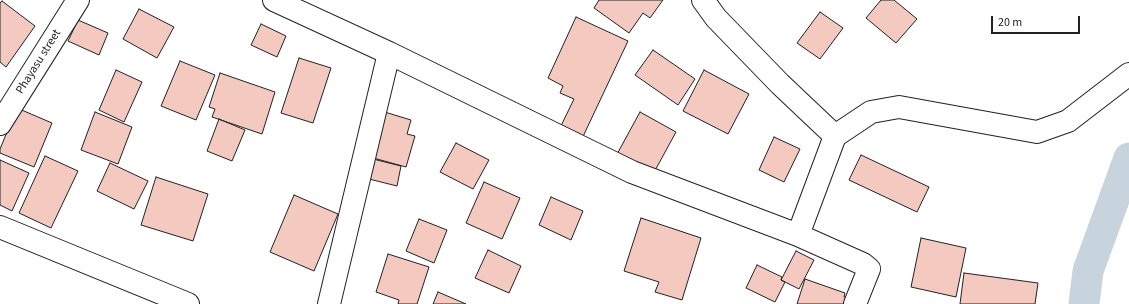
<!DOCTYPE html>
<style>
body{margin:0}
#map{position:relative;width:1129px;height:304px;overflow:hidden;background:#fff;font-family:"Source Sans 3",sans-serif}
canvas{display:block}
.scale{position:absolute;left:991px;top:16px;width:89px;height:18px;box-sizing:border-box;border:2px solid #222;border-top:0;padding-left:5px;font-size:12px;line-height:14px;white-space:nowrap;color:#222;-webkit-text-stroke:3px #fff;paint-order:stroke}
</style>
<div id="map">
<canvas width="1129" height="304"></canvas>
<div class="scale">20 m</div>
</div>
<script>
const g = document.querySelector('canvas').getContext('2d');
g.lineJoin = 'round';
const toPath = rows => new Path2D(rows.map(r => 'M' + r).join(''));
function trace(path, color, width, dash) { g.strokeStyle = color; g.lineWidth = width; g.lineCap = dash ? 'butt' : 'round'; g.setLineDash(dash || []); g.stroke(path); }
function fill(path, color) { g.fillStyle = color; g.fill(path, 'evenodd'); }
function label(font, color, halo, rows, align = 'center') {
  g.font = font + ' "Source Sans 3",sans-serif'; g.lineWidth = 3; g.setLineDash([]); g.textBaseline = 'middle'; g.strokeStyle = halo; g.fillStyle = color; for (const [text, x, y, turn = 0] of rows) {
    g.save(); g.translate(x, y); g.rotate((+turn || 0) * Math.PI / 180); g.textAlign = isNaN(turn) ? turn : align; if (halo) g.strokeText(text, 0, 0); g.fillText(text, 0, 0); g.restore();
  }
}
const canal = toPath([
 [1084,304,1088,271,1129,158]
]);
const building = toPath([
 [599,0,663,0,650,18,643,13,629,33,594,8,599,0],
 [881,0,894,0,917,19,896,43,866,18,881,0],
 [2,1,35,26,6,67,0,62,0,3,2,1],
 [139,9,174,27,157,58,123,39,139,9],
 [820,12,843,28,820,59,797,43,820,12],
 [576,17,628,41,579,145,557,134,574,99,560,93,563,86,548,78,576,17],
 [78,20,108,33,99,55,68,41,78,20],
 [261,24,286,36,277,57,251,45,261,24],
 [653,50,695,79,678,105,635,75,653,50],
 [299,58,331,68,313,123,281,113,299,58],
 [180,61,215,75,196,120,161,106,180,61],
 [116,70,142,82,124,122,99,110,116,70],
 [704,70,749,94,728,134,683,111,704,70],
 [220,73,275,92,262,134,212,117,215,109,209,107,220,73],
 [17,108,52,123,34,167,0,153,0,149,17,108],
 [378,110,411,120,407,134,415,136,406,167,366,156,378,110],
 [95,112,132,127,118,164,81,150,95,112],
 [640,112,676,132,652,176,616,156,640,112],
 [219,119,245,130,232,161,207,151,219,119],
 [774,137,800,149,784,182,759,170,774,137],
 [456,143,489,160,473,189,440,172,456,143],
 [861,155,929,187,917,212,849,180,861,155],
 [45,156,78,171,51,228,19,213,45,156],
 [365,157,401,166,397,186,361,177,365,157],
 [0,160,29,173,12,211,0,205,0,160],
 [110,163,148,181,134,209,97,191,110,163],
 [156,177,208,194,193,241,141,225,156,177],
 [484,182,520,198,502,239,466,223,484,182],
 [294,195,338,214,314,271,270,252,294,195],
 [551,197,583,211,571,240,539,225,551,197],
 [641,218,701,238,682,300,655,292,659,282,624,271,641,218],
 [419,219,447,230,434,263,406,251,419,219],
 [921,238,966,248,956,297,911,287,921,238],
 [488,250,521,266,509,293,475,278,488,250],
 [796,251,814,260,799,289,781,280,796,251],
 [388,254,429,267,417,304,398,304,399,300,376,292,388,254],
 [757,265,782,277,781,280,785,282,775,302,746,288,757,265],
 [964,273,1038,283,1035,304,960,304,964,273],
 [805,279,845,293,844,297,849,299,847,304,797,304,805,279],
 [438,292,466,304,433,304,438,292]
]);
const minor = toPath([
 [274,0,389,53,632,172,798,235,863,264,869,269,855,304],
 [703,0,716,18,780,84,835,136],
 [0,124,78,0],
 [0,227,188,304],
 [798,235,835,136,871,112,899,107,1037,132,1068,121,1129,74],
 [329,304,389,53]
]);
const streetNames = [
 ["Phayasu street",39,62,-58]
];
trace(canal, '#c7d3dd', 31);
fill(building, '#f3c9c0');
trace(building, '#222', 1);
trace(minor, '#222', 24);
trace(minor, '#fff', 22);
label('12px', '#222', '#fff', streetNames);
</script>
